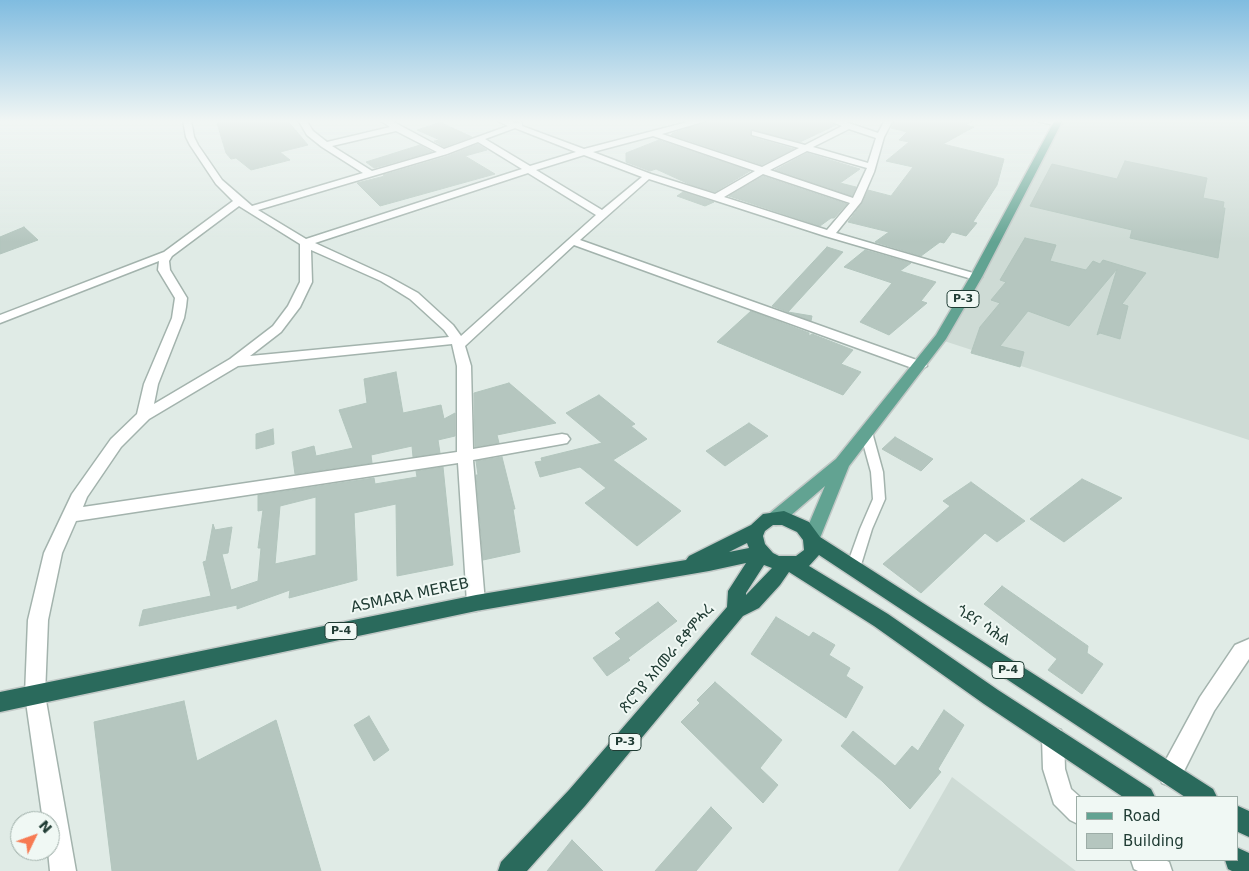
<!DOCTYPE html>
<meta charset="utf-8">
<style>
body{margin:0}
#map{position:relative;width:1249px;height:871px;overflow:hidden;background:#e0ebe6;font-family:"DejaVu Sans",sans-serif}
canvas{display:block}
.legend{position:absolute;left:1076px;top:796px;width:162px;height:65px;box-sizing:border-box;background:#f0f8f4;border:1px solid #9dada7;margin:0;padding:6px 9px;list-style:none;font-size:15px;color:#203c34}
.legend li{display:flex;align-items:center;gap:10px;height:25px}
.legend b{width:25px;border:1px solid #9dada7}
.north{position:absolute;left:10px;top:811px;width:50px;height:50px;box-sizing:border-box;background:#f0f8f4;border:1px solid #9dada7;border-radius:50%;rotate:48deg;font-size:14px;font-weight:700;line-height:20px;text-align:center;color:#203c34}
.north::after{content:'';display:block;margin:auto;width:18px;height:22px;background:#f77a52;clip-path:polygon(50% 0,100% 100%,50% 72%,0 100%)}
</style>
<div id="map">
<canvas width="1249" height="871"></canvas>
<ul class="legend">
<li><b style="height:6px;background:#62a392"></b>Road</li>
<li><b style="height:14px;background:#b5c6bf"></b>Building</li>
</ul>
<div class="north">N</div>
</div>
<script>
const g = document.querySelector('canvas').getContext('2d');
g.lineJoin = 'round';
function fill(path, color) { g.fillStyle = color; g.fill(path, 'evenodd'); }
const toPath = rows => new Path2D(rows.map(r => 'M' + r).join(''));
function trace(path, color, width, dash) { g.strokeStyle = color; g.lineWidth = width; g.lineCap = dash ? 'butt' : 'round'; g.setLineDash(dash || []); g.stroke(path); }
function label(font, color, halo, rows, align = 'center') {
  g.font = font + ' "DejaVu Sans","Noto Sans Ethiopic",sans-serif'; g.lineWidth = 4; g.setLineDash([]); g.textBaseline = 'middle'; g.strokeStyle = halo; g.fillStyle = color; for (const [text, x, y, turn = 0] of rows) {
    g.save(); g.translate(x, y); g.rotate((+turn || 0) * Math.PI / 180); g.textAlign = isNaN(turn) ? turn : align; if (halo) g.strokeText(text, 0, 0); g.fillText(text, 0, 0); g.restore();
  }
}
const built = toPath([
 [1059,120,1249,120,1249,440,938,339],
 [952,777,1076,871,898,871]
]);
const building = toPath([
 [216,120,287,120,308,145,280,152,290,160,251,170,236,158,231,159,226,153,216,120],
 [711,120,826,120,836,125,800,142,751,130,752,137,794,149,762,165,671,135,673,133,711,120],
 [895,120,973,120,966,125,974,127,943,144,1004,159,997,185,973,222,977,223,966,236,952,232,944,243,940,242,921,256,875,242,889,232,848,222,862,203,868,190,891,196,913,167,886,161,909,142,899,140,907,132,891,128,895,120],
 [441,122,446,125,472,137,444,147,434,141,440,140,417,130,441,122],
 [659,140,750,171,715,192,691,185,656,169,650,171,626,162,626,153,659,140],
 [478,144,487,150,465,156,495,174,380,206,357,183,385,176,383,175,448,156,478,144],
 [420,145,432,152,374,168,366,162,420,145],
 [807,153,860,169,840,183,856,187,852,196,775,170,807,153],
 [1125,161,1207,178,1203,198,1224,202,1223,208,1225,208,1218,258,1130,238,1132,230,1030,206,1052,164,1117,179,1125,161],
 [763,176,847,204,834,218,831,218,820,226,729,196,763,176],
 [683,192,714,202,705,206,677,196,683,192],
 [24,227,38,240,0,254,0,237,24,227],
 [1025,238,1056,245,1050,261,1086,270,1093,261,1100,264,1103,260,1146,273,1122,304,1128,306,1120,339,1100,333,1097,335,1117,269,1069,326,1028,311,1000,346,1024,352,1020,367,971,353,980,327,1000,303,991,300,1006,282,1000,280,1025,238],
 [827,247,843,252,788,312,812,316,811,321,772,306,827,247],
 [865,250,911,263,900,271,936,282,921,301,927,303,889,335,860,322,892,283,844,267,865,250],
 [751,311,809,333,809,336,812,334,853,350,841,364,861,372,843,395,717,342,751,311],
 [396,372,403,413,441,405,444,419,455,413,455,436,438,440,440,453,413,457,412,446,371,455,372,463,295,474,292,452,314,446,316,456,353,448,339,410,367,403,364,379,396,372],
 [509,383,556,423,497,435,499,443,475,447,474,393,509,383],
 [599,395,635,424,631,426,647,439,613,460,681,511,637,546,585,503,606,488,580,467,540,477,535,462,542,461,541,458,602,443,566,413,599,395],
 [749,423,768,436,725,466,706,451,749,423],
 [273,429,274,444,256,449,256,434,273,429],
 [895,437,933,459,921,471,882,449,895,437],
 [502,457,515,509,513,509,520,552,483,560,476,475,478,475,476,461,502,457],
 [443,467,453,565,397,576,396,504,354,513,357,580,289,598,290,590,237,609,237,605,139,626,143,610,211,596,203,562,206,561,213,524,215,530,232,527,228,553,222,554,231,590,258,581,261,548,258,548,263,510,258,511,258,495,374,478,375,484,417,477,416,471,443,467],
 [316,497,316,555,275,564,280,506,316,497],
 [1082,479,1122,498,1064,542,1030,519,1082,479],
 [971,482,1025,521,997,542,985,533,921,593,883,564,950,506,943,501,971,482],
 [1002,586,1088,646,1087,653,1103,664,1082,694,1048,670,1057,659,984,604,1002,586],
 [658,602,677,621,628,658,630,660,607,676,593,658,621,639,615,633,658,602],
 [776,617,809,637,813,632,835,645,829,655,850,668,846,676,863,687,846,718,751,654,776,617],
 [715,682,782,740,760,768,778,785,763,803,681,722,700,703,697,700,715,682],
 [184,701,197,761,276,720,321,871,112,871,94,722,184,701],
 [944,710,964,725,938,769,941,772,910,809,882,781,841,746,853,731,895,766,912,746,918,751,944,710],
 [369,716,389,750,374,761,354,725,369,716],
 [711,807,732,828,696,871,655,871,711,807],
 [572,840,603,871,547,871,572,840]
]);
const lane = toPath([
 [866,428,872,432,883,472,885,499,872,529,860,568,858,572,853,574,848,572,846,568,860,529,873,499,871,472,860,432,866,428]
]);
const street = toPath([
 [183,120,191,120,194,137,198,145,222,180,252,206,363,173,322,147,307,135,298,120,306,120,313,131,327,142,390,127,380,120,390,120,444,149,508,126,496,120,508,120,515,123,522,122,522,126,584,149,695,120,709,120,662,134,762,167,799,148,752,135,752,131,805,145,842,126,828,120,840,120,878,133,885,120,893,120,884,137,874,172,861,202,836,233,980,275,982,277,976,280,972,279,825,236,649,179,580,240,925,363,927,366,920,370,915,369,574,245,465,346,471,366,473,449,562,434,567,435,570,439,567,443,562,444,473,460,485,603,483,609,476,611,469,609,467,603,458,463,76,521,62,553,48,620,45,695,76,871,50,871,48,851,50,851,50,821,43,821,25,695,28,620,44,553,72,494,111,439,137,414,144,384,172,318,175,298,158,270,159,261,0,323,0,315,164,252,233,201,216,184,190,145,186,137,183,120],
 [515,128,576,152,530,166,485,139,515,128],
 [849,129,876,138,868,163,813,147,849,129],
 [396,131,437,152,372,171,332,146,396,131],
 [653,136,755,171,715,194,651,174,593,152,653,136],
 [478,142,522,169,306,239,258,210,447,154,478,142],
 [807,151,867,168,853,198,770,170,807,151],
 [584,155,642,177,602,210,536,170,584,155],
 [528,173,596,215,461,336,453,325,418,293,389,277,315,243,528,173],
 [763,174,850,203,827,230,724,197,763,174],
 [239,206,300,244,300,282,288,306,273,326,230,359,154,404,158,384,184,318,186,307,187,298,170,270,169,261,172,256,239,206],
 [311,250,381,281,410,299,444,330,449,337,250,356,281,332,300,307,312,282,311,250],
 [452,344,457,366,457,452,83,507,87,497,121,447,149,419,238,366,452,344],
 [1033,120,1050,120,1062,124,1058,126,1033,120],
 [1249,639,1249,659,1214,711,1178,783,1170,786,1162,783,1159,775,1162,767,1200,697,1235,645,1249,639],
 [1053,727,1061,730,1064,738,1065,769,1071,789,1080,797,1078,797,1078,824,1070,820,1054,804,1043,769,1042,738,1045,730,1053,727],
 [1131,860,1165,860,1169,862,1172,871,1138,871,1134,869,1131,860]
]);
const primary = toPath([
 [1055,120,1063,120,982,277,946,339,849,466,818,543,812,545,806,543,803,538,825,486,782,523,776,525,770,523,768,518,770,513,836,459,936,335,970,277,1055,120]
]);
const highway = toPath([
 [784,511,809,522,820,537,1213,789,1217,797,1185,797,819,555,809,566,888,614,998,690,1151,789,1155,797,1123,797,984,704,874,626,789,572,780,585,759,608,743,616,585,806,527,871,498,871,501,862,569,790,727,607,728,591,746,563,709,571,476,611,0,712,0,692,476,595,686,560,689,556,751,525,763,514,784,511],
 [773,525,782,525,797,532,803,540,804,550,796,556,779,556,773,553,765,544,763,536,765,531,773,525],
 [747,543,749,548,729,552,747,543],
 [764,565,772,568,746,595,746,593,764,565],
 [1238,806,1249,811,1249,837,1238,832,1238,806],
 [1238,848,1249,853,1249,871,1232,871,1228,869,1225,860,1238,860,1238,848]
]);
const shields = [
 [963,299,32],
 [341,631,32],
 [1008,670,32],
 [625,742,32]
];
const shieldNames = [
 ["P-3",963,299],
 ["P-4",341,631],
 ["P-4",1008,670],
 ["P-3",625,742]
];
const nearStreetnames = [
 ["ASMARA MEREB",410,596,-12],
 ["ጎደና ሳሕል",983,626,33],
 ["ጽርግያ አስመራ ደቀምሓረ",667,659,-50]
];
fill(built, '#cedbd5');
fill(building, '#b5c6bf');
trace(building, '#b2c5bd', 1);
trace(lane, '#a3b3ad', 3);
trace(street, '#a3b3ad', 3);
trace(primary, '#c1c8c6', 3);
trace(highway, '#c1c8c6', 3);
fill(lane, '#fff');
fill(street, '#fff');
fill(primary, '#62a392');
fill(highway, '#2a6a5c');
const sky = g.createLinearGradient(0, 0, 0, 242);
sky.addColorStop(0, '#80bce0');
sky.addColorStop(0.5, '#f1f6f4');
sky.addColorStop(1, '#f1f6f400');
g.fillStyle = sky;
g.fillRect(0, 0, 1249, 242);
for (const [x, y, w] of shields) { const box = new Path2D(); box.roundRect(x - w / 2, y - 8.5, w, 17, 4); g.fillStyle = '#f0f8f4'; g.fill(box); trace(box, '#203c34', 1); }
label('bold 11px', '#203c34', null, shieldNames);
label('15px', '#203c34', '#f0f8f4', nearStreetnames);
</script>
